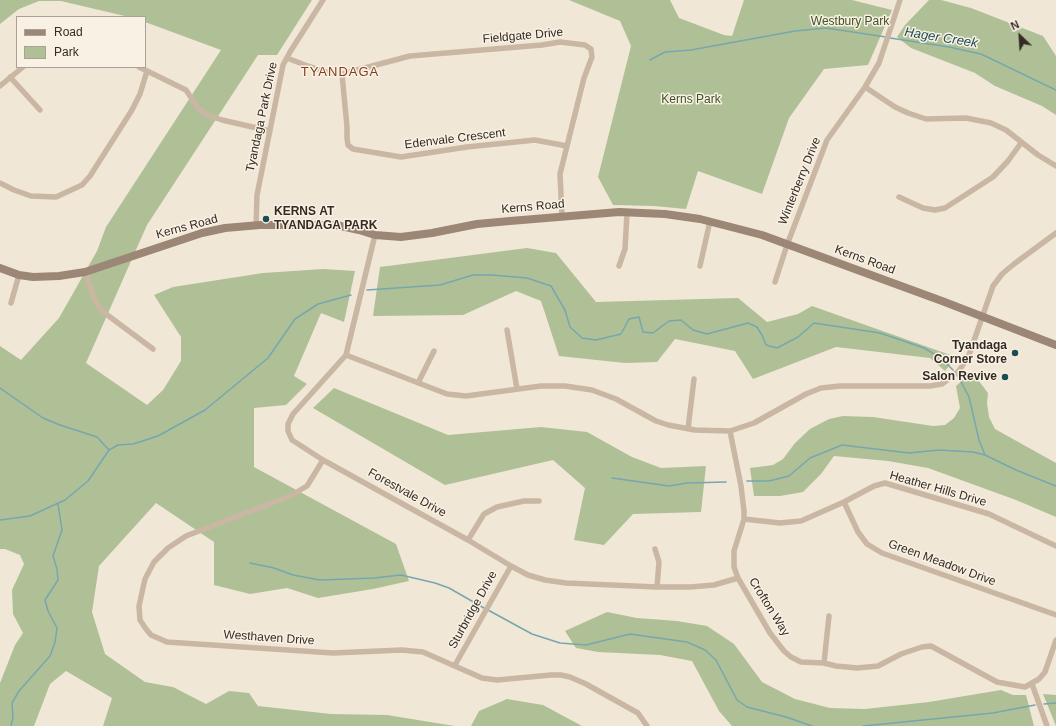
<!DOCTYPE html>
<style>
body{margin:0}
#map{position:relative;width:1056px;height:726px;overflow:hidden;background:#f1e7d7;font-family:Arial,sans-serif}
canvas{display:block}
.legend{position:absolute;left:16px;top:16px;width:130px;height:52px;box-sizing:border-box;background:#f9f1e3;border:1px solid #aaa297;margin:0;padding:5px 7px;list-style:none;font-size:12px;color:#342b25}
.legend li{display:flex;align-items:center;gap:8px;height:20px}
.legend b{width:20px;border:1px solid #aaa297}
.north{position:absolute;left:1000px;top:16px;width:40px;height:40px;-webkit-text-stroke:3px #f9f1e3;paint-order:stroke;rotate:335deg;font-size:11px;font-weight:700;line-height:16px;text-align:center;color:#342b25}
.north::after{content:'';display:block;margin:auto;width:14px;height:18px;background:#342b25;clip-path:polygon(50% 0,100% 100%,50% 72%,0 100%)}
</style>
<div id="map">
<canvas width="1056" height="726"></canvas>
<ul class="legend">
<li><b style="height:5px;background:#9c8675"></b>Road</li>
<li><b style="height:11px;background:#afc097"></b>Park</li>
</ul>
<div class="north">N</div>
</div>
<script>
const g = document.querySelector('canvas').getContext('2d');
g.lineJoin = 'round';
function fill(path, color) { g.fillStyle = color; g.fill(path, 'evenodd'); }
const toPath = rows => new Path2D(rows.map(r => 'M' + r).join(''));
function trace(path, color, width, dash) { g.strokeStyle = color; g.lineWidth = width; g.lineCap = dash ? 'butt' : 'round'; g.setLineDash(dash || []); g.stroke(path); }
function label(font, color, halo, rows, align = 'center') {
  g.font = font + ' Arial,sans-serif'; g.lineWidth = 3; g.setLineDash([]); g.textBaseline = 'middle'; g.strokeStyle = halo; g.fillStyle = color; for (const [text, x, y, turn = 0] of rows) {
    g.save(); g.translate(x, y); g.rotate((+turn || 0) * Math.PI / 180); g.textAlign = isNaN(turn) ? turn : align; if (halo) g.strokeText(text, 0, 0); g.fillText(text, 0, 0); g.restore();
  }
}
const green = toPath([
 [0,0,312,0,277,55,258,55,147,225,86,363,147,405,163,390,181,361,181,337,154,295,173,287,263,273,323,269,355,271,344,322,321,313,294,376,307,384,286,405,254,408,254,467,396,544,409,581,373,589,318,598,287,588,250,594,214,585,214,542,156,503,99,566,92,612,105,654,145,682,173,687,206,704,229,691,249,693,258,706,331,714,387,715,455,726,103,726,112,698,66,671,50,684,34,726,0,726,0,683,15,645,23,633,13,614,12,590,24,564,20,555,5,549,0,549,0,346,21,360,59,318,97,251,106,227,221,50,145,22,145,17,129,17,61,1,39,1,19,9,0,24],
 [569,0,670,0,679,18,724,35,732,36,744,0,852,0,892,10,868,65,824,69,789,118,762,194,698,171,686,209,654,206,613,205,598,177,631,46,620,21],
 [929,0,941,0,971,8,1043,36,1056,56,1056,115,1042,106,995,86,975,73,911,48,897,37,905,25],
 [527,248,556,253,596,302,738,298,767,322,798,314,812,306,956,357,945,371,930,358,836,347,753,379,735,351,675,339,657,362,625,363,559,356,541,301,516,291,463,315,373,316,380,267],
 [972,372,988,393,987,403,989,417,995,429,1056,463,1056,517,1016,500,928,468,888,461,834,456,821,474,803,492,780,496,754,496,750,468,773,465,783,459,795,443,810,429,829,419,843,416,873,417,933,426,945,425,954,418,960,408,956,386],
 [334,388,448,435,541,427,587,432,632,457,661,468,706,466,701,512,633,514,604,545,574,540,585,488,553,460,445,485,313,408],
 [607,612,637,618,677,621,707,626,734,644,762,682,795,699,830,708,865,709,929,702,1001,690,1013,695,1026,695,1034,726,732,726,719,711,692,661,660,655,598,652,576,648,565,631],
 [1043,694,1056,695,1056,726],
 [507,699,543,705,582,726,471,726,479,711]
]);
const stream = toPath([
 [890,38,949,47,981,54,1056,90],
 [650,60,665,52,691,50,795,31,826,28,886,37],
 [367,290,440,285,473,275,492,275,527,278,551,286,565,310,570,327,582,338,596,340,621,334,629,319,639,317,643,332,653,333,669,321,681,320,693,330,707,334,748,323,757,327,763,337,766,345,777,348,798,337,814,323,880,333,924,348,941,358,953,370],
 [957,374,969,397,979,440,985,455],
 [0,388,43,418,60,425,97,437,109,450],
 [612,478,669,486,687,483,726,482],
 [747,481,769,481,789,476,810,458,842,445,909,453,939,450,973,452,985,455,1016,470,1056,486],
 [0,520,30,516,65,500,88,481,109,450,118,445,133,444,158,436,205,410,268,358,295,319,318,304,351,295],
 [250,563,274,568,293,575,320,580,374,578,401,575,435,583,449,588,484,608],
 [488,610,532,634,560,643,586,645,630,634,687,642,705,650,716,660,737,700,747,707,786,717,812,726],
 [1044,704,1056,703],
 [11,726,13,717,12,703,19,691,50,656,55,642,57,628,48,611,45,600,58,580,57,569,53,556,62,530,58,504],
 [863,726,993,713,1035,705]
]);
const street = toPath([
 [287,58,305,65,327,72,342,74,410,56,542,45,560,42,585,45,591,49,592,57,584,78,560,174,562,217],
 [139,67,186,90,198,108,207,115,222,120,270,131],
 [342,74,347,127,347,138,348,145,353,149,401,157,467,147,535,140,567,146],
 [10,77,40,110],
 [0,86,23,67],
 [865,87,895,107,908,113,926,119,966,118,991,123,1006,130,1038,155,1056,166],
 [0,183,14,190,31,196,56,197,82,185,90,176,132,110,140,94,147,71],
 [899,197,923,208,935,210,945,208,993,177,1008,161,1021,143],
 [256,226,257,195,283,65,290,52,323,0],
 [375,235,346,355,293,414,288,424,288,431,292,440,323,460,468,540,511,566,528,575,545,580,566,583,657,587,690,587,714,585,738,578],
 [619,266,625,249,627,213],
 [700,266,710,221],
 [85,272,96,302,102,311,153,349],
 [775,282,787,245,827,140,865,87,879,63,900,0],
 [11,303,19,275],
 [507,330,517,389],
 [346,355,447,394,466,396,541,386,565,386,592,390,616,399,656,421,668,425,695,430,730,431,754,423,806,394,821,388,840,386,930,386,942,384,959,371,969,355,993,286,1002,274,1014,264,1056,233],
 [418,383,434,351],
 [688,429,694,379],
 [730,431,741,486,744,511,744,519,734,551,734,567,738,578,770,633,784,651,791,657,801,662,824,663,836,666,857,668,878,666,901,654,922,647,931,646,997,682,1025,687,1039,679,1045,672,1056,640],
 [323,460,307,486,290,496,186,536,168,548,154,562,145,579,139,606,140,620,146,629,151,635,167,642,333,653,402,650,423,652,482,678,497,680,551,675,561,675,570,677,586,684,638,713,647,726],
 [844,502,858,532,867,544,882,553,1056,615],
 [744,519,780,523,801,521,844,502,874,486,885,483,989,514,1056,546],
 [468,540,484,514,497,507,524,501,539,501],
 [655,549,659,562,657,587],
 [824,663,829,616],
 [455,665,511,566],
 [1032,684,1047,726]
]);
const secondary = toPath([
 [0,268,19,275,33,277,59,276,85,272,202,233,225,228,260,225,336,225,359,230,375,235,401,237,432,233,477,224,510,221,619,212,665,214,700,219,762,235,942,301,1056,345]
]);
const markers = [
 [266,219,4,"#1b4d55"],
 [1015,353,4,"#1b4d55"],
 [1005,377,4,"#1b4d55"]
];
const parkNames = [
 ["Westbury Park",850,22],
 ["Kerns Park",691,100]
];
const streetNames = [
 ["Fieldgate Drive",523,36,-5],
 ["Tyandaga Park Drive",262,117,-78],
 ["Edenvale Crescent",455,139,-7],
 ["Winterberry Drive",800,181,-68],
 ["Kerns Road",533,207,-5],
 ["Kerns Road",187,227,-15],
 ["Kerns Road",865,260,20],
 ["Heather Hills Drive",938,489,16],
 ["Forestvale Drive",407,493,29],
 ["Green Meadow Drive",942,563,20],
 ["Crofton Way",769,607,58],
 ["Sturbridge Drive",473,610,-61],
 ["Westhaven Drive",269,638,4]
];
const poiNames = [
 ["KERNS AT",274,212,"left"],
 ["TYANDAGA PARK",274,226,"left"],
 ["Tyandaga",1007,346],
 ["Corner Store",1007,360],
 ["Salon Revive",997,377]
];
const waterNames = [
 ["Hager Creek",941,38,9]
];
const neighbourhoodNames = [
 ["TYANDAGA",340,72]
];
fill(green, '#afc097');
trace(stream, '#76a7ae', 1.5);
trace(street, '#c9b7a3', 5.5);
trace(secondary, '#9c8675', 8);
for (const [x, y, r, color] of markers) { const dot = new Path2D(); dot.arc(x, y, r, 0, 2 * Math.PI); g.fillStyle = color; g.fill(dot); trace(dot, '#f9f1e3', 1.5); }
label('12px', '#405229', '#f9f1e3', parkNames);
label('12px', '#342b25', '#f9f1e3', streetNames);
label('bold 12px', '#342b25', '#f9f1e3', poiNames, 'right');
label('italic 13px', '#1b4d55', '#f9f1e3', waterNames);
g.letterSpacing = '1px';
label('13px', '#833e1e', '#f9f1e3', neighbourhoodNames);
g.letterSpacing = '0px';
</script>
